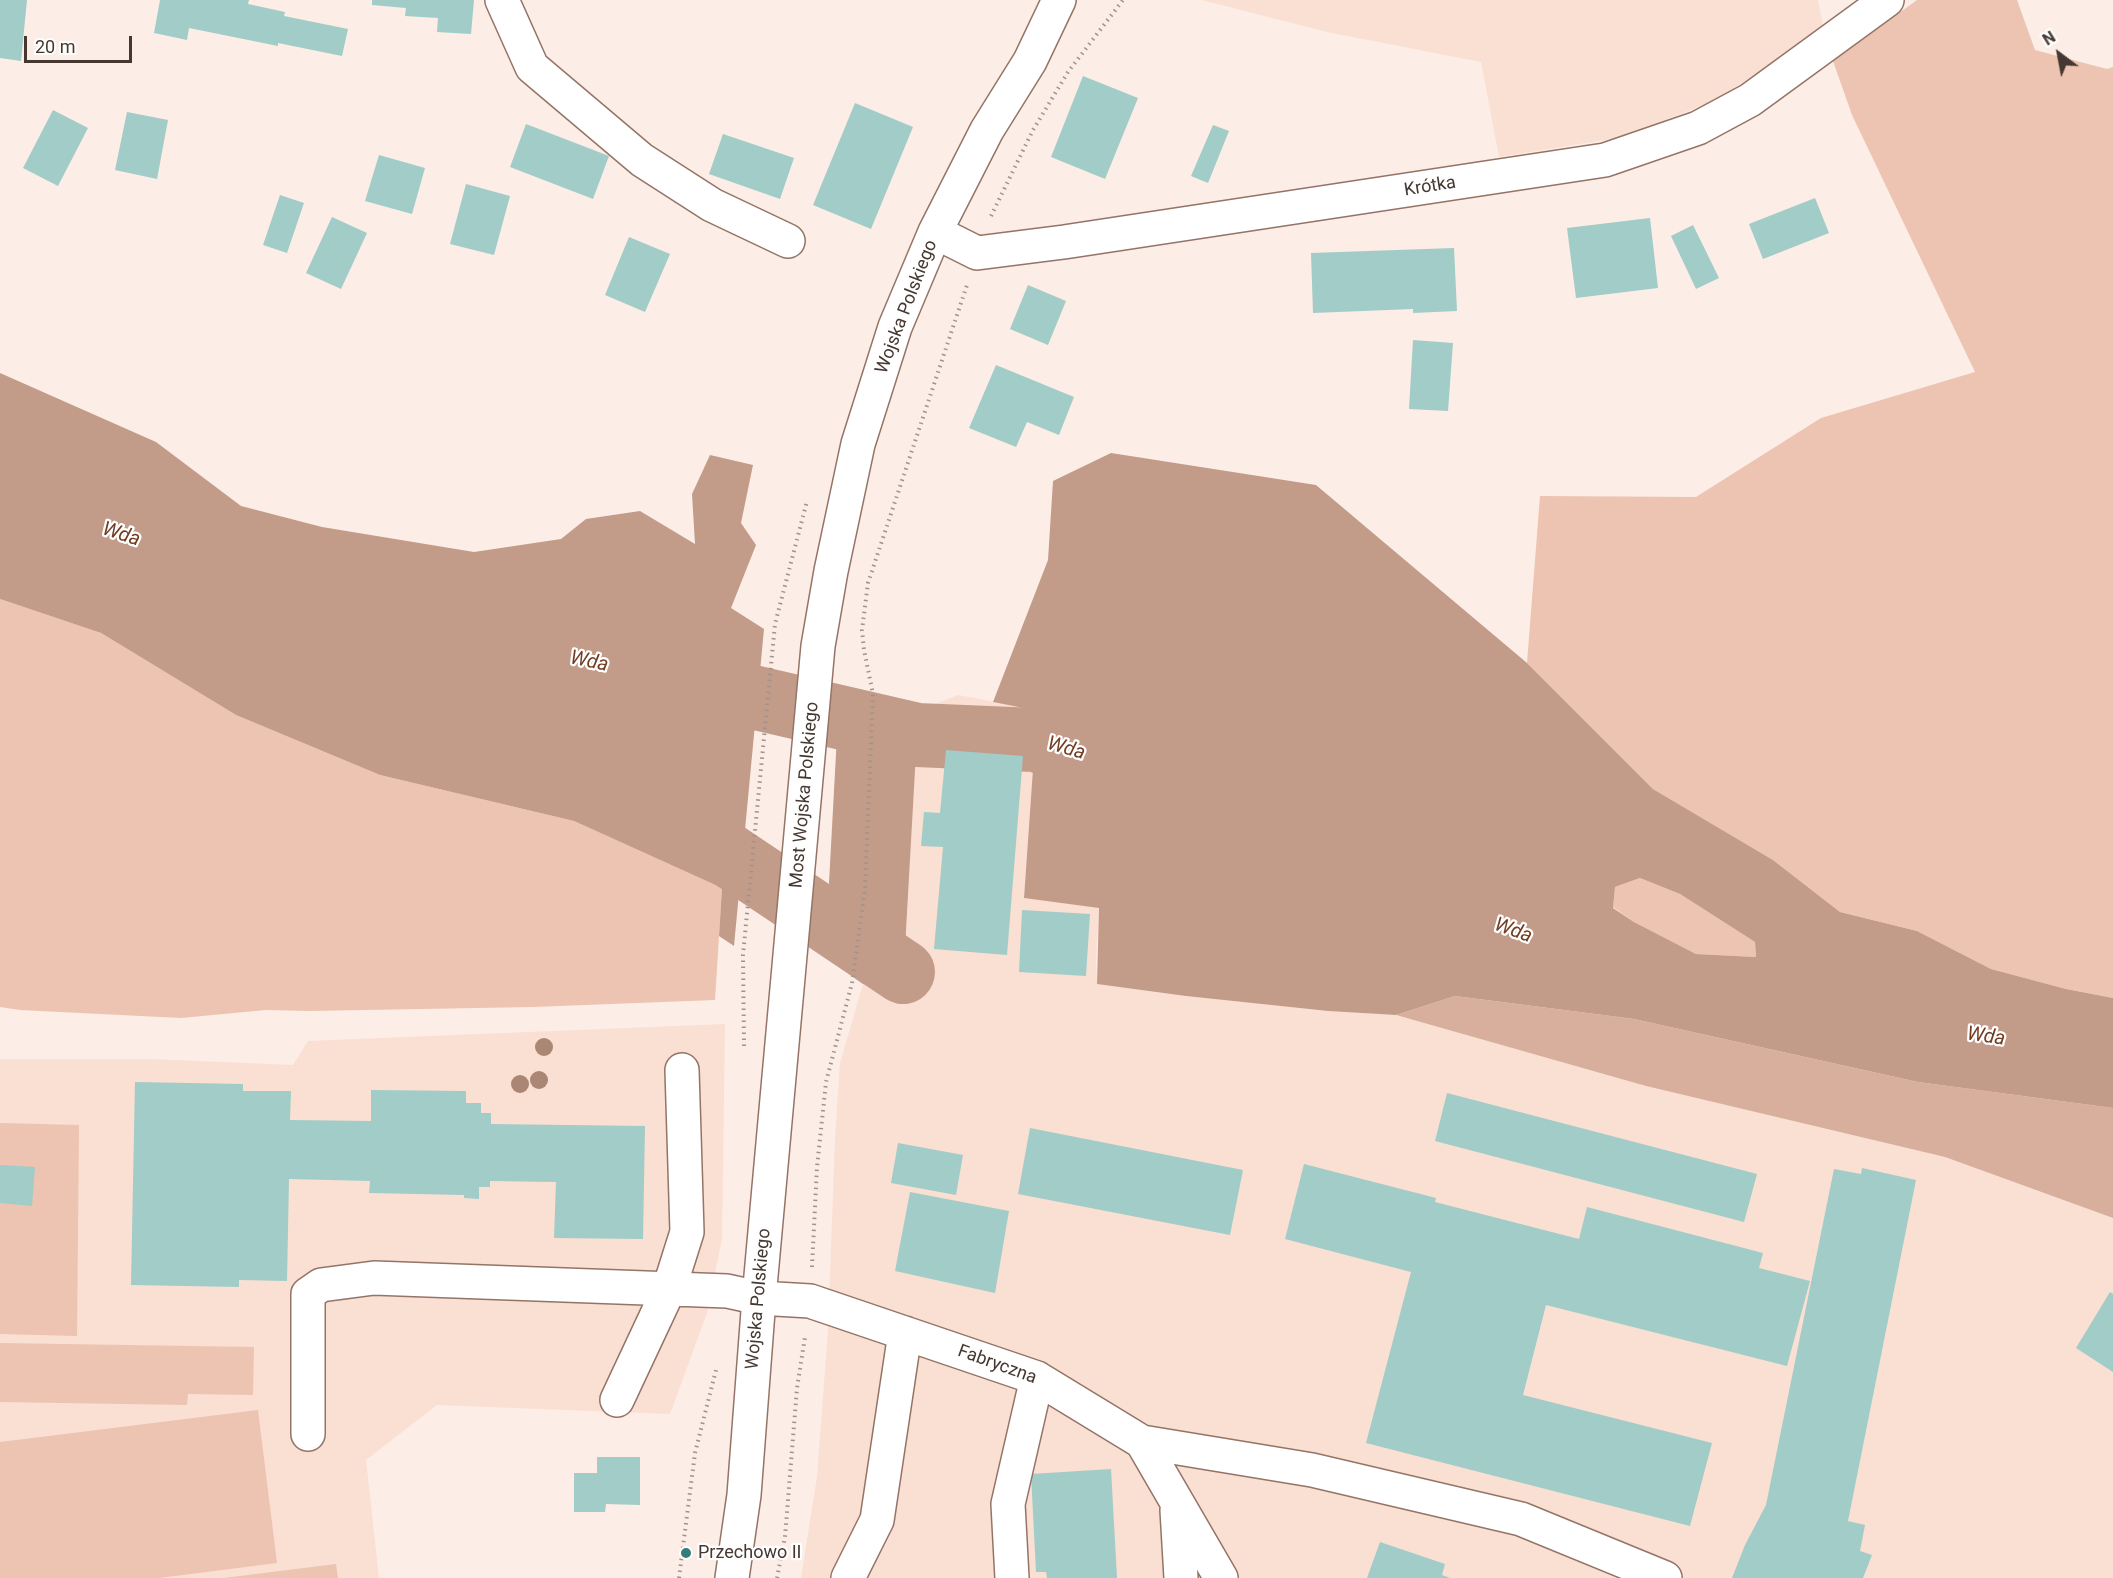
<!DOCTYPE html>
<meta charset="utf-8">
<style>
body{margin:0}
#map{position:relative;width:2113px;height:1578px;overflow:hidden;background:#fcede6;font-family:Roboto,sans-serif}
canvas{display:block}
.north{position:absolute;left:2029px;top:24px;width:60px;height:60px;-webkit-text-stroke:4px #fefefe;paint-order:stroke;rotate:328deg;font-size:16px;font-weight:700;line-height:24px;text-align:center;color:#453731}
.north::after{content:'';display:block;margin:auto;width:21px;height:27px;background:#453731;clip-path:polygon(50% 0,100% 100%,50% 72%,0 100%)}
.scale{position:absolute;left:24px;top:36px;width:108px;height:27px;box-sizing:border-box;border:3px solid #453731;border-top:0;padding-left:8px;font-size:18px;line-height:21px;white-space:nowrap;color:#453731;-webkit-text-stroke:4px #fefefe;paint-order:stroke}
</style>
<div id="map">
<canvas width="2113" height="1578"></canvas>
<div class="north">N</div>
<div class="scale">20 m</div>
</div>
<script>
const g = document.querySelector('canvas').getContext('2d');
g.lineJoin = 'round';
function fill(path, color) { g.fillStyle = color; g.fill(path, 'evenodd'); }
const toPath = rows => new Path2D(rows.map(r => 'M' + r).join(''));
function trace(path, color, width, dash) { g.strokeStyle = color; g.lineWidth = width; g.lineCap = dash ? 'butt' : 'round'; g.setLineDash(dash || []); g.stroke(path); }
function label(font, color, halo, rows, align = 'center') {
  g.font = font + ' Roboto,sans-serif'; g.lineWidth = 4.5; g.setLineDash([]); g.textBaseline = 'middle'; g.strokeStyle = halo; g.fillStyle = color; for (const [text, x, y, turn = 0] of rows) {
    g.save(); g.translate(x, y); g.rotate((+turn || 0) * Math.PI / 180); g.textAlign = isNaN(turn) ? turn : align; if (halo) g.strokeText(text, 0, 0); g.fillText(text, 0, 0); g.restore();
  }
}
const built = toPath([
 [1202,0,1818,0,1824,30,1713,101,1623,137,1499,157,1481,62,1327,32],
 [958,695,1039,710,1035,740,1024,898,1099,907,1096,962,1097,984,1186,996,1328,1011,1396,1015,1646,1086,1945,1157,2113,1218,2113,1578,801,1578,817,1477,828,1330,835,1139,840,1063,863,984,903,983,917,735,920,710],
 [725,1024,722,1238,707,1313,670,1414,437,1405,366,1460,379,1578,0,1578,0,1059,151,1059,293,1065,308,1041]
]);
const green = toPath([
 [1917,0,2017,0,2035,50,2107,69,2113,67,2113,998,2066,989,1991,969,1917,931,1840,912,1773,860,1653,789,1527,663,1540,496,1696,497,1821,418,1975,372,1852,115,1833,61],
 [0,599,101,633,236,715,380,775,574,821,722,888,715,1000,533,1007,309,1011,266,1010,181,1018,20,1010,0,1007],
 [1640,878,1680,894,1755,942,1756,957,1696,954,1634,922,1613,907,1615,887],
 [0,1123,79,1125,77,1336,0,1334],
 [0,1343,254,1347,253,1395,188,1394,187,1405,0,1402],
 [258,1410,277,1563,159,1578,0,1578,0,1442],
 [336,1564,338,1578,224,1578]
]);
const forest = toPath([
 [1455,996,1634,1019,1918,1082,2113,1108,2113,1218,1945,1157,1646,1086,1396,1015]
]);
const water = toPath([
 [0,373,156,442,241,506,322,527,474,552,561,539,586,519,640,511,695,544,692,494,710,455,753,465,741,523,756,545,731,608,764,629,734,946,719,936,722,888,574,821,380,775,236,715,101,633,0,599],
 [1111,453,1316,485,1527,663,1653,789,1773,860,1840,912,1917,931,1991,969,2066,989,2113,998,2113,1108,1918,1082,1634,1019,1455,996,1396,1015,1328,1011,1186,996,1097,984,1099,908,1024,898,1035,740,1039,711,993,702,1048,560,1053,481],
 [1640,878,1680,894,1755,942,1756,957,1696,954,1634,922,1613,908,1615,887],
 [839,698,920,710,917,735,903,984,863,984,825,957]
]);
const river = toPath([
 [670,678,917,735,1035,740,1119,765],
 [682,800,706,840,903,972]
]);
const building = toPath([
 [0,0,27,0,21,61,0,58],
 [160,0,249,0,248,4,285,12,284,16,348,29,342,56,278,43,278,46,189,28,187,40,154,33],
 [372,0,474,0,471,34,437,32,438,18,405,16,406,8,372,5],
 [1083,76,1138,98,1105,179,1051,157],
 [855,103,913,127,871,229,813,205],
 [53,110,88,128,58,186,23,168],
 [127,112,168,120,157,179,115,170],
 [526,124,609,156,593,199,510,167],
 [1213,125,1229,131,1208,183,1191,176],
 [723,134,794,158,780,199,709,174],
 [379,155,425,168,412,214,365,201],
 [466,184,510,196,494,255,450,244],
 [280,195,304,203,287,253,263,245],
 [1815,198,1829,233,1763,259,1749,224],
 [332,217,367,233,341,289,306,273],
 [1650,218,1658,288,1576,298,1567,228],
 [1693,225,1719,278,1696,289,1671,236],
 [629,237,670,254,645,312,605,295],
 [1454,248,1457,311,1413,313,1413,309,1313,313,1311,253],
 [1028,285,1066,301,1048,345,1010,329],
 [1413,340,1453,343,1448,411,1409,409],
 [996,365,1074,397,1059,435,1027,422,1016,447,969,428],
 [946,750,1023,756,1007,955,934,949,943,847,921,846,924,812,940,813],
 [1022,910,1090,914,1086,976,1019,972],
 [135,1082,243,1084,243,1091,291,1091,290,1120,371,1121,371,1090,466,1091,466,1103,481,1103,481,1113,491,1113,491,1124,645,1126,643,1239,554,1238,556,1182,490,1181,490,1187,479,1187,479,1199,464,1198,464,1195,369,1193,370,1181,289,1179,287,1281,239,1280,239,1287,131,1285],
 [1447,1093,1757,1174,1744,1222,1435,1141],
 [1030,1128,1243,1170,1230,1235,1018,1194],
 [898,1143,963,1155,956,1195,891,1183],
 [1304,1164,1436,1198,1435,1202,1579,1239,1587,1207,1763,1253,1759,1268,1810,1281,1787,1366,1546,1305,1523,1395,1712,1443,1690,1526,1366,1443,1411,1272,1285,1239],
 [0,1165,35,1167,32,1206,0,1203],
 [1862,1168,1916,1180,1848,1521,1865,1525,1860,1551,1872,1555,1863,1578,1732,1578,1745,1545,1766,1505,1834,1169,1861,1174],
 [910,1192,1009,1211,995,1293,895,1271],
 [2110,1292,2113,1294,2113,1372,2076,1348],
 [597,1457,640,1457,640,1505,606,1504,605,1512,574,1512,574,1473,597,1473],
 [1111,1469,1117,1578,1047,1578,1046,1572,1036,1572,1031,1474],
 [1380,1542,1445,1564,1442,1575,1450,1578,1367,1578]
]);
const path = toPath([
 [991,216,1033,130,1068,72,1123,0],
 [744,1046,743,955,775,624,807,501],
 [812,1267,817,1167,826,1082,852,983,865,889,873,694,864,650,862,630,868,583,967,285],
 [679,1578,695,1453,716,1370],
 [777,1578,785,1537,797,1388,805,1337]
]);
const minor = toPath([
 [502,0,532,67,642,160,712,205,788,241],
 [935,232,977,253,1064,242,1605,160,1698,128,1750,100,1887,0],
 [617,1400,669,1289,687,1232,682,1070],
 [308,1434,308,1294,321,1285,374,1278,727,1291,759,1298,810,1301,1037,1378,1142,1442,1221,1578],
 [1142,1442,1312,1470,1521,1519,1665,1578],
 [1177,1510,1181,1578],
 [732,1578,744,1495,759,1298,818,646,831,571,858,444,895,327,935,232,987,130,1030,61,1059,0],
 [848,1578,877,1520,905,1333],
 [1012,1578,1008,1504,1037,1378]
]);
const trees = [
 [544,1047],
 [539,1080],
 [520,1084]
];
const markers = [
 [686,1553,6,"#357d77"]
];
const streetNames = [
 ["Krótka",1430,187,-9],
 ["Wojska Polskiego",907,307,-69],
 ["Most Wojska Polskiego",805,795,-85],
 ["Wojska Polskiego",759,1299,-85],
 ["Fabryczna",997,1365,20]
];
const poiNames = [
 ["Przechowo II",698,1553]
];
const waterNames = [
 ["Wda",121,535,18],
 ["Wda",589,662,12],
 ["Wda",1066,749,16],
 ["Wda",1513,931,20],
 ["Wda",1986,1037,8]
];
fill(built, '#fadfd3');
fill(green, '#ecc4b1');
fill(forest, '#d7af9c');
fill(water, '#c39b89');
trace(river, '#c39b89', 64);
fill(building, '#a1ccc7');
trace(minor, '#947466', 36);
trace(path, '#a1938c', 4, [1.5, 4.5]);
trace(minor, '#fff', 33);
g.fillStyle = '#aa8674';
for (const [x, y] of trees) { g.beginPath(); g.arc(x, y, 9, 0, 2 * Math.PI); g.fill(); }
for (const [x, y, r, color] of markers) { const dot = new Path2D(); dot.arc(x, y, r, 0, 2 * Math.PI); g.fillStyle = color; g.fill(dot); trace(dot, '#fefefe', 2); }
label('18px', '#453731', '#fefefe', streetNames);
label('18px', '#453731', '#fefefe', poiNames, 'left');
label('italic 20px', '#713c21', '#fefefe', waterNames);
</script>
